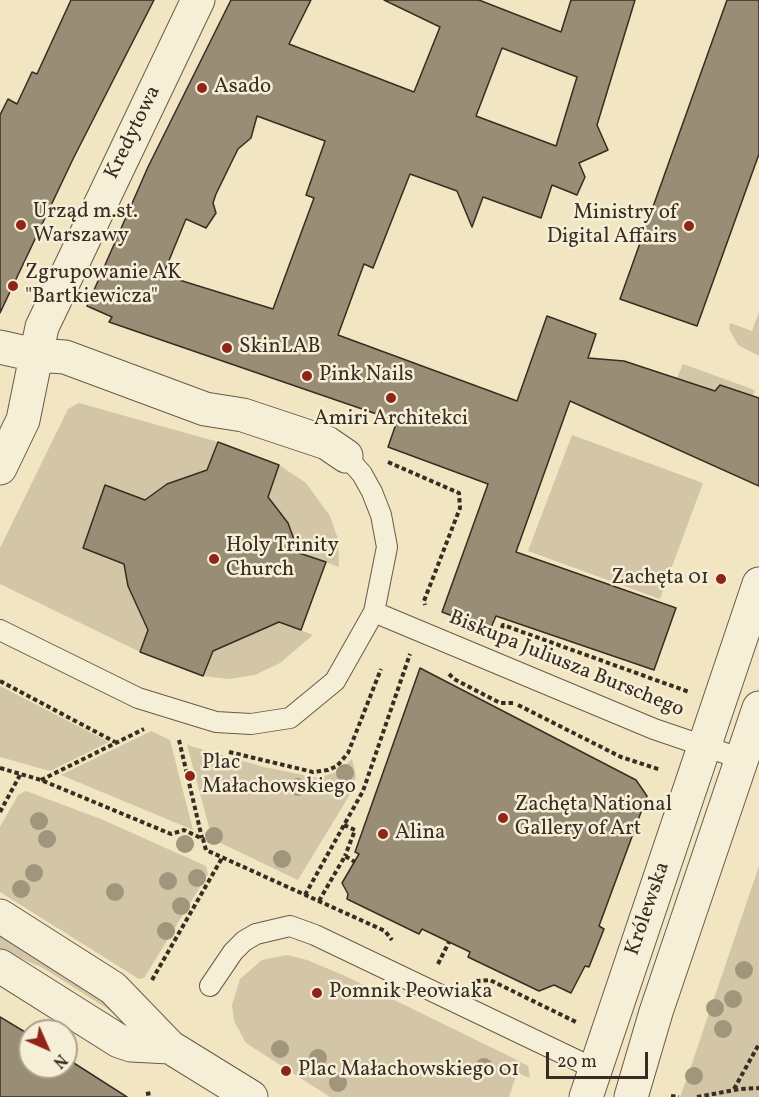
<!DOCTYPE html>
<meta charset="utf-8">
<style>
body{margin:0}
#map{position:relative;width:759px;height:1097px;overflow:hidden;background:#f1e6c1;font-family:Vollkorn,serif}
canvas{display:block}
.north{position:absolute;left:18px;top:1019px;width:60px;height:60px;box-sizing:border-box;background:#f6efd7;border:2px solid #aba18f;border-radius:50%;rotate:135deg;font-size:16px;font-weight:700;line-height:24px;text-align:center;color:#3a2c23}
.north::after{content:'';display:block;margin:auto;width:21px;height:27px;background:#8f2418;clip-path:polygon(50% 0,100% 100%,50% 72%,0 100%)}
.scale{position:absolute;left:546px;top:1052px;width:102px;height:27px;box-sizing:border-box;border:3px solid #3a2c23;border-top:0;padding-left:8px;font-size:18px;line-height:21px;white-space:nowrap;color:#3a2c23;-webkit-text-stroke:4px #f6efd7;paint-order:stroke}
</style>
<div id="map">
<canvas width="759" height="1097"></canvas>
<div class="north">N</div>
<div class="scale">20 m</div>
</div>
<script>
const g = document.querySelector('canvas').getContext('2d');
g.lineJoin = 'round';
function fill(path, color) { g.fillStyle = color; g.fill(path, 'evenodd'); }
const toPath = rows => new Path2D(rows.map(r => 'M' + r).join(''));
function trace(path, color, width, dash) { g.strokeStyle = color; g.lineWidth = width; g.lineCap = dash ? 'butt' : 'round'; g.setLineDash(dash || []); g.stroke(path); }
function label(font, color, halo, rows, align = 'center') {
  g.font = font + ' Vollkorn,serif'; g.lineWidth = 5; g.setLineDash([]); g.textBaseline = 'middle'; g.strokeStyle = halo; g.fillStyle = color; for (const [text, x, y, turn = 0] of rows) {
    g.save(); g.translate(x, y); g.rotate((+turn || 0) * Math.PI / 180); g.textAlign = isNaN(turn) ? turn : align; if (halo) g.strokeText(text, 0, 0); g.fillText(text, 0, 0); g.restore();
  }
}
const green = toPath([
 [759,312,759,356,738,345,729,329,730,323,752,331],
 [683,364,752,389,755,391,752,396,718,388,714,391,677,378],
 [79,403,218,442,206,473,194,474,167,484,148,501,105,485,83,548,124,564,152,620,140,652,0,584,0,548,68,409],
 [572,435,703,483,660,599,528,551],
 [279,465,306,483,330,516,338,539,339,567,300,553,295,555,288,523,268,497],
 [274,620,313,635,280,663,255,675,229,679,203,676,215,644,236,641],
 [0,686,109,742,50,771,0,757],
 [151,731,170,740,193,830,61,775],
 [187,745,264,767,318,778,339,771,352,759,356,776,352,791,298,880,208,837,207,831,210,831],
 [26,791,101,819,206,866,208,874,144,978,139,979,0,892,0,827,18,795],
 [759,866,759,1097,680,1097,686,1081],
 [0,928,88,983,119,1016,43,968,0,949],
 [287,955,307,960,343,975,515,1059,528,1066,530,1078,517,1073,509,1097,330,1097,246,1043,234,1021,232,1005,240,979,262,960]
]);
const building = toPath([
 [71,0,154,0,73,159,0,313,0,115,8,99,17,104,32,72,37,74,71,0],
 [231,0,311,0,289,44,414,92,440,27,384,0,479,0,561,32,571,0,635,0,597,125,608,150,579,163,585,177,577,195,552,185,541,218,483,197,472,227,457,191,410,174,373,268,364,264,338,335,517,401,547,316,596,334,588,358,624,361,715,391,720,385,759,398,759,486,570,401,516,552,676,608,654,670,496,616,490,630,442,612,488,484,388,447,397,421,109,322,112,317,87,306,148,167,231,0],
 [502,48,577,77,556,146,476,116,502,48],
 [257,116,325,141,306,195,314,198,273,309,163,275,186,219,206,228,216,213,213,203,216,194,238,149,251,138,257,116],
 [727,0,759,0,759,154,697,326,620,299,727,0],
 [218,442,279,465,268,497,288,523,299,553,326,562,301,630,279,622,213,651,203,676,140,652,148,630,128,586,124,564,83,548,105,485,145,500,167,484,207,470,218,442],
 [420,668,636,780,647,796,599,926,604,929,589,967,585,966,571,993,554,985,539,991,468,957,470,952,422,929,419,934,347,899,348,894,342,883,359,854,355,852,420,668],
 [0,1017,30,1035,30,1067,66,1067,66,1058,127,1097,0,1097,0,1017]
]);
const path = toPath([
 [388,462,459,493,460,508,424,601,425,605],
 [499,635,503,625,689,692],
 [449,674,454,679,500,703,515,703],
 [0,681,115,742],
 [518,705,621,757,661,770],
 [179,740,202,838],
 [229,752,313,772,328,770,337,766,348,753,381,669],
 [0,768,41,780,171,834,184,830,203,839,206,850,385,931,392,940],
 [41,780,144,729],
 [0,812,20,775],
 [344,825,355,830,345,856],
 [305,895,363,791,410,654],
 [319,901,345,856,355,862],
 [438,964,449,942],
 [152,980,222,858],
 [476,981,490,980,576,1022],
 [734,1089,759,1044],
 [146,1094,152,1093],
 [671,1096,679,1097],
 [697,1097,740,1089,759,1088]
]);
const service = toPath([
 [374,612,654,729,742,759],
 [0,630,138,698,216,722,251,724,290,718,335,681,374,612,387,547,381,515,372,492,362,474,346,456],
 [210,986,233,952,244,941,256,934,290,926,315,935,595,1069]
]);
const minor = toPath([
 [0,347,35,355,65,357,205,409,243,415,327,443,346,456],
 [0,468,23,420,42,327,198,0]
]);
const tertiary = toPath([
 [0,916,113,988,170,1047,251,1097],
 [0,966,119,1041,131,1045,170,1047],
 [586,1097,759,584],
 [631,1097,656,1012,759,708]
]);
const trees = [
 [345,773],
 [298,787],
 [39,821],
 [214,836],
 [47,839],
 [185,844],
 [282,859],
 [34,873],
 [197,878],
 [168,881],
 [21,889],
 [115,892],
 [181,906],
 [166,931],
 [744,970],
 [733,999],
 [715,1008],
 [723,1029],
 [280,1049],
 [318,1058],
 [484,1067],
 [694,1076],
 [338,1083]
];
const markers = [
 [202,88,6,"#8f2418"],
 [21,225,6,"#8f2418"],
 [689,226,6,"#8f2418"],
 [13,286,6,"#8f2418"],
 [227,348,6,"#8f2418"],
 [307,376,6,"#8f2418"],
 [391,398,6,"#8f2418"],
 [214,559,6,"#8f2418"],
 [721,579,6,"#8f2418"],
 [190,776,6,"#8f2418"],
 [503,818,6,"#8f2418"],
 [383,834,6,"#8f2418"],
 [317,993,6,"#8f2418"],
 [286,1071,6,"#8f2418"]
];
const poiNames = [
 ["Asado",214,88],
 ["Urząd m.st.",33,213],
 ["Warszawy",33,237],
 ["Ministry of",677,214,"right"],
 ["Digital Affairs",677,238,"right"],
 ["Zgrupowanie AK",25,274],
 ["\"Bartkiewicza\"",25,298],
 ["SkinLAB",239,348],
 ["Pink Nails",319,376],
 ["Amiri Architekci",391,420,"center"],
 ["Holy Trinity",226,547],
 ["Church",226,571],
 ["Zachęta 01",709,579,"right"],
 ["Plac",202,764],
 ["Małachowskiego",202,788],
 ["Zachęta National",515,806],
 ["Gallery of Art",515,830],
 ["Alina",395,834],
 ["Pomnik Peowiaka",329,993],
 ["Plac Małachowskiego 01",298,1071]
];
const streetNames = [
 ["Kredytowa",134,133,-64],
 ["Biskupa Juliusza Burschego",566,665,22],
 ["Królewska",649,909,-71]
];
fill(green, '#d2c6a6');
fill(building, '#998d75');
trace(building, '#3a2c23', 1.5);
trace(service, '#685a4a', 22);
trace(minor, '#685a4a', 35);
trace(tertiary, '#685a4a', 35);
trace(path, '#3a2c23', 4, [4.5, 3]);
trace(service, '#f6efd7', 20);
trace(minor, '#f6efd7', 33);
trace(tertiary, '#f6efd7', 33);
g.fillStyle = '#a1957c';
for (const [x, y] of trees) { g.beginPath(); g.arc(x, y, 9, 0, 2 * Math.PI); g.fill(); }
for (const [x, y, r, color] of markers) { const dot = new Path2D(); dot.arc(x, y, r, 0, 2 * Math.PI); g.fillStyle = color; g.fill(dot); trace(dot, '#f6efd7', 2); }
label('21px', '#3a2c23', '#f6efd7', poiNames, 'left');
label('21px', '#3a2c23', '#f6efd7', streetNames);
</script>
